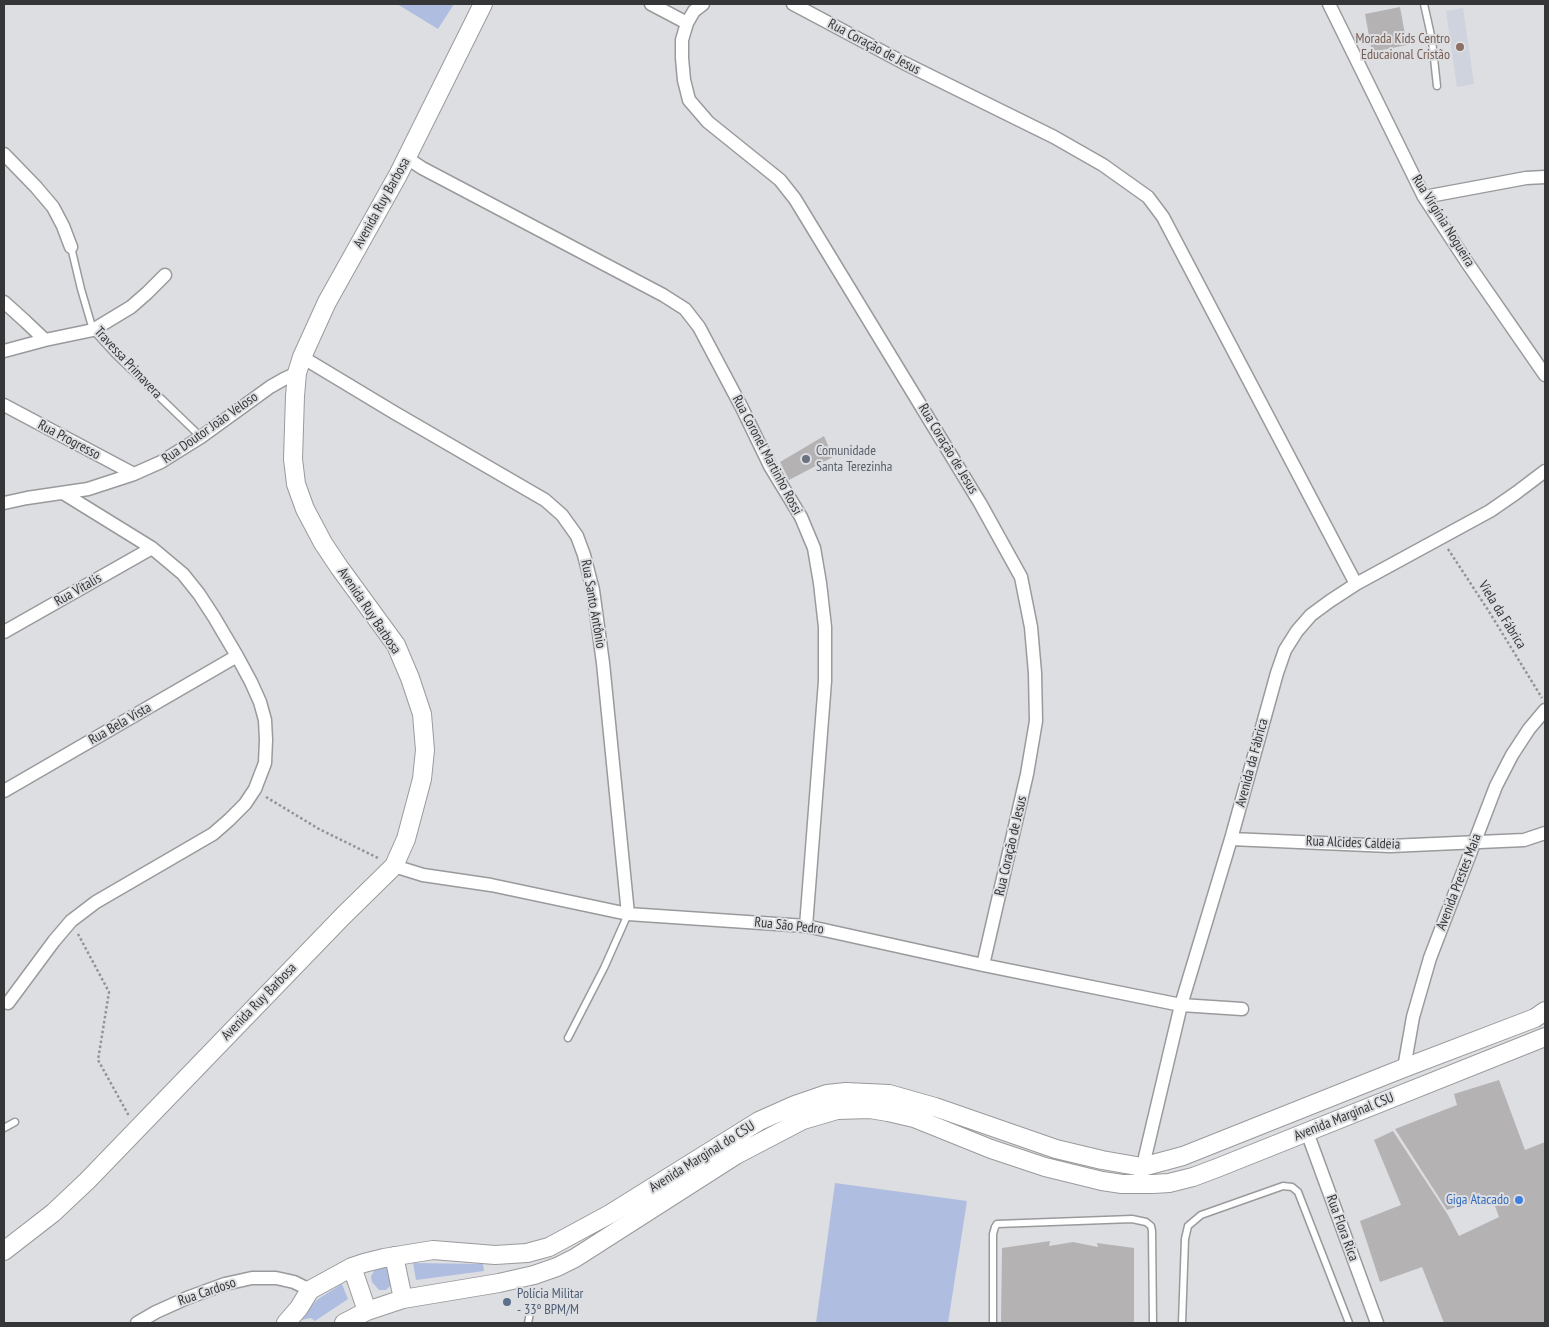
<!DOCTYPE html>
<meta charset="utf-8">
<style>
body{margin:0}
#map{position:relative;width:1549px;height:1327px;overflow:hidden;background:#dddee1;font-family:"PT Sans Narrow",sans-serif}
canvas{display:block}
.frame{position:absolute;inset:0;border:5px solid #353637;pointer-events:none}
</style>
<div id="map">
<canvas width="1549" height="1327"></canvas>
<div class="frame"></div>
</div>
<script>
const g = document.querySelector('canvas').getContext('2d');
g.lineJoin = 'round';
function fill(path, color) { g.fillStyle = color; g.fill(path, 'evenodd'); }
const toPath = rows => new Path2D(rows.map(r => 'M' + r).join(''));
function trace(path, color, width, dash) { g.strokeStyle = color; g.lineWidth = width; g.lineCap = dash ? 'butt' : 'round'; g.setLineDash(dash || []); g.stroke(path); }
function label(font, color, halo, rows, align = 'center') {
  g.font = font + ' "PT Sans Narrow",sans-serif'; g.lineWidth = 4; g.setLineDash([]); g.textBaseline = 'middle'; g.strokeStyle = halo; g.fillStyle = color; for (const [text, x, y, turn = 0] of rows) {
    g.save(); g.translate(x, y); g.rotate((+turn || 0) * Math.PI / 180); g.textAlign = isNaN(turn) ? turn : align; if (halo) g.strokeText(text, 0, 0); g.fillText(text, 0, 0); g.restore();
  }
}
const built = toPath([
 [1463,8,1474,84,1457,87,1446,11]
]);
const green = toPath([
 [397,4,454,4,438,29],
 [835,1183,967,1201,948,1323,816,1323],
 [413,1263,483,1264,484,1271,416,1280],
 [377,1267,385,1267,390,1273,391,1278,390,1286,386,1290,379,1290,372,1282,371,1276],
 [342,1284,348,1299,315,1321,311,1318,301,1320,299,1323,294,1323,318,1299]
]);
const building = toPath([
 [1400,7,1407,45,1372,52,1365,14],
 [824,436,833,457,789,480,780,462],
 [1499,1080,1525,1150,1545,1142,1545,1323,1444,1323,1422,1267,1380,1282,1360,1221,1401,1205,1374,1140,1393,1131,1448,1215,1459,1236,1499,1217,1491,1195,1447,1210,1395,1129,1457,1105,1454,1094],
 [1050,1241,1049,1246,1073,1242,1098,1247,1097,1243,1134,1248,1134,1323,1001,1323,1002,1248]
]);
const path = toPath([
 [1448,549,1488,610,1542,698],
 [266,797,319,829,380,859],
 [78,934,109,992,98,1060,129,1116]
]);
const lane = toPath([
 [1424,4,1432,40,1437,86],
 [71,247,81,289,93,330,115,354,201,437],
 [568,1038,604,968,628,914],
 [4,1128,15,1122],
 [528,1323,530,1313],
 [993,1323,993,1234,995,1227,997,1224,1132,1219,1146,1222,1151,1226,1152,1231,1153,1323],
 [1182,1323,1185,1239,1188,1226,1201,1215,1283,1186,1292,1187,1298,1192,1349,1323]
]);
const street = toPath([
 [651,4,687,23],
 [703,4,694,11,687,23,682,40,682,58,684,80,689,100,708,122,780,180,795,199,980,503,1021,577,1031,627,1035,673,1036,721,1027,774,983,965],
 [793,4,904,63,1054,137,1103,165,1148,197,1163,217,1356,584],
 [1329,4,1424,197,1466,261,1545,375],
 [4,154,36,187,53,207,63,226,71,247],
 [407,158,422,168,663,295,685,309,699,327,742,408,770,466,801,517,814,548,820,583,825,627,825,681,806,926],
 [1424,197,1526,178,1545,177],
 [4,302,25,321,45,340],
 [4,351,45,340,93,330,131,307,147,293,165,275],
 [302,357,395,413,545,500,562,515,577,536,584,555,593,590,603,663,628,914],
 [4,405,134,474],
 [4,503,27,498,88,489,134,474,161,462,201,437,270,387,284,379,297,373],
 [4,632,152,548],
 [4,791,237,656],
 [1231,839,1390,846,1524,840,1545,833],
 [394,866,423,875,491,885,628,914,806,926,983,965,1181,1005,1242,1009],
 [8,1003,54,941,71,921,96,902,213,834,229,820,245,804,255,789,265,763,266,740,265,720,260,702,251,682,237,656,214,617,199,594,183,574,152,548,63,493],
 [1404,1068,1413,1017,1430,958,1496,786,1512,755,1529,729,1545,710],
 [1307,1132,1377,1323],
 [1141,1174,1181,1005,1231,839,1277,673,1285,650,1297,631,1311,615,1330,601,1356,584,1490,511,1516,493,1545,471],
 [137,1323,156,1312,187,1298,225,1284,252,1278,276,1278,294,1282,310,1290]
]);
const secondary = toPath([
 [4,1251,53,1213,87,1181,343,916,394,866,406,839,422,779,425,750,422,714,410,678,396,645,339,567,323,543,305,509,296,484,293,459,295,396,297,373,302,357,327,302,398,175,483,4],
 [394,1256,403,1299],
 [352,1267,367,1311],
 [286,1323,299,1308,310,1290,352,1267,364,1263,384,1258,433,1250,495,1255,527,1253,549,1247,610,1214,759,1121,795,1105,827,1094,846,1092,889,1094,935,1107,1056,1149,1102,1160,1142,1167,1183,1156,1404,1068,1535,1018,1545,1011],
 [344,1323,367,1311,403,1299,499,1283,534,1275,557,1267,575,1258,736,1155,803,1120,837,1110,870,1109,888,1112,914,1118,991,1149,1045,1167,1102,1181,1122,1184,1153,1184,1169,1183,1193,1177,1217,1168,1545,1037]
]);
const markers = [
 [1460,47,5,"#8d6e63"],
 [806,459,5,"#6b7280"],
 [1519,1200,5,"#3f7fe0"],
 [507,1302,5,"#5c6f8a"]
];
const educationNames = [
 ["Morada Kids Centro",1450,39],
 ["Educaional Cristão",1450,55]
];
const streetNames = [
 ["Rua Coração de Jesus",874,47,28],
 ["Avenida Ruy Barbosa",382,203,-61],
 ["Rua Virgínia Nogueira",1443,221,58],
 ["Travessa Primavera",128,363,47],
 ["Rua Doutor João Veloso",210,428,-35],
 ["Rua Progresso",69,440,28],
 ["Rua Coração de Jesus",948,449,59],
 ["Rua Coronel Martinho Rossi",767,455,62],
 ["Rua Vitalis",78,590,-30],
 ["Rua Santo Antônio",593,604,80],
 ["Avenida Ruy Barbosa",369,611,56],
 ["Viela da Fábrica",1502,615,58],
 ["Rua Bela Vista",120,724,-30],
 ["Avenida da Fábrica",1252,763,-75],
 ["Rua Alcides Caldeia",1353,843,2],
 ["Rua Coração de Jesus",1011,846,-77],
 ["Avenida Prestes Maia",1459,882,-69],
 ["Rua São Pedro",789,926,6],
 ["Avenida Ruy Barbosa",259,1002,-46],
 ["Avenida Marginal CSU",1344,1117,-22],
 ["Avenida Marginal do CSU",702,1157,-32],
 ["Rua Flora Rica",1342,1228,70],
 ["Rua Cardoso",207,1292,-19]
];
const worshipNames = [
 ["Comunidade",816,451],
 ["Santa Terezinha",816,467]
];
const shopNames = [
 ["Giga Atacado",1509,1200]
];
const serviceNames = [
 ["Polícia Militar",517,1294],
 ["- 33º BPM/M",517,1310]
];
fill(built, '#cfd3dd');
fill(green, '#afbde1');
fill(building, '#b5b2b4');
trace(lane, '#999a9c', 9);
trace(street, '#999a9c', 15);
trace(secondary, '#999a9c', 20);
trace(path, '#929395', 2.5, [2.5, 2.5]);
trace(lane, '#fff', 6);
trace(street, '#fff', 12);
trace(secondary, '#fff', 18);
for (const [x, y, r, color] of markers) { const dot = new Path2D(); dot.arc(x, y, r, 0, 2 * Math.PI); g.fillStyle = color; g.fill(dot); trace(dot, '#dddee1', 2); }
label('14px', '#785e54', '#dddee1', educationNames, 'right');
label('14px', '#353637', '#dddee1', streetNames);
label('14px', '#5b616d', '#dddee1', worshipNames, 'left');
label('14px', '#366cbe', '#dddee1', shopNames, 'right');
label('14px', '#4e5e75', '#dddee1', serviceNames, 'left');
</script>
